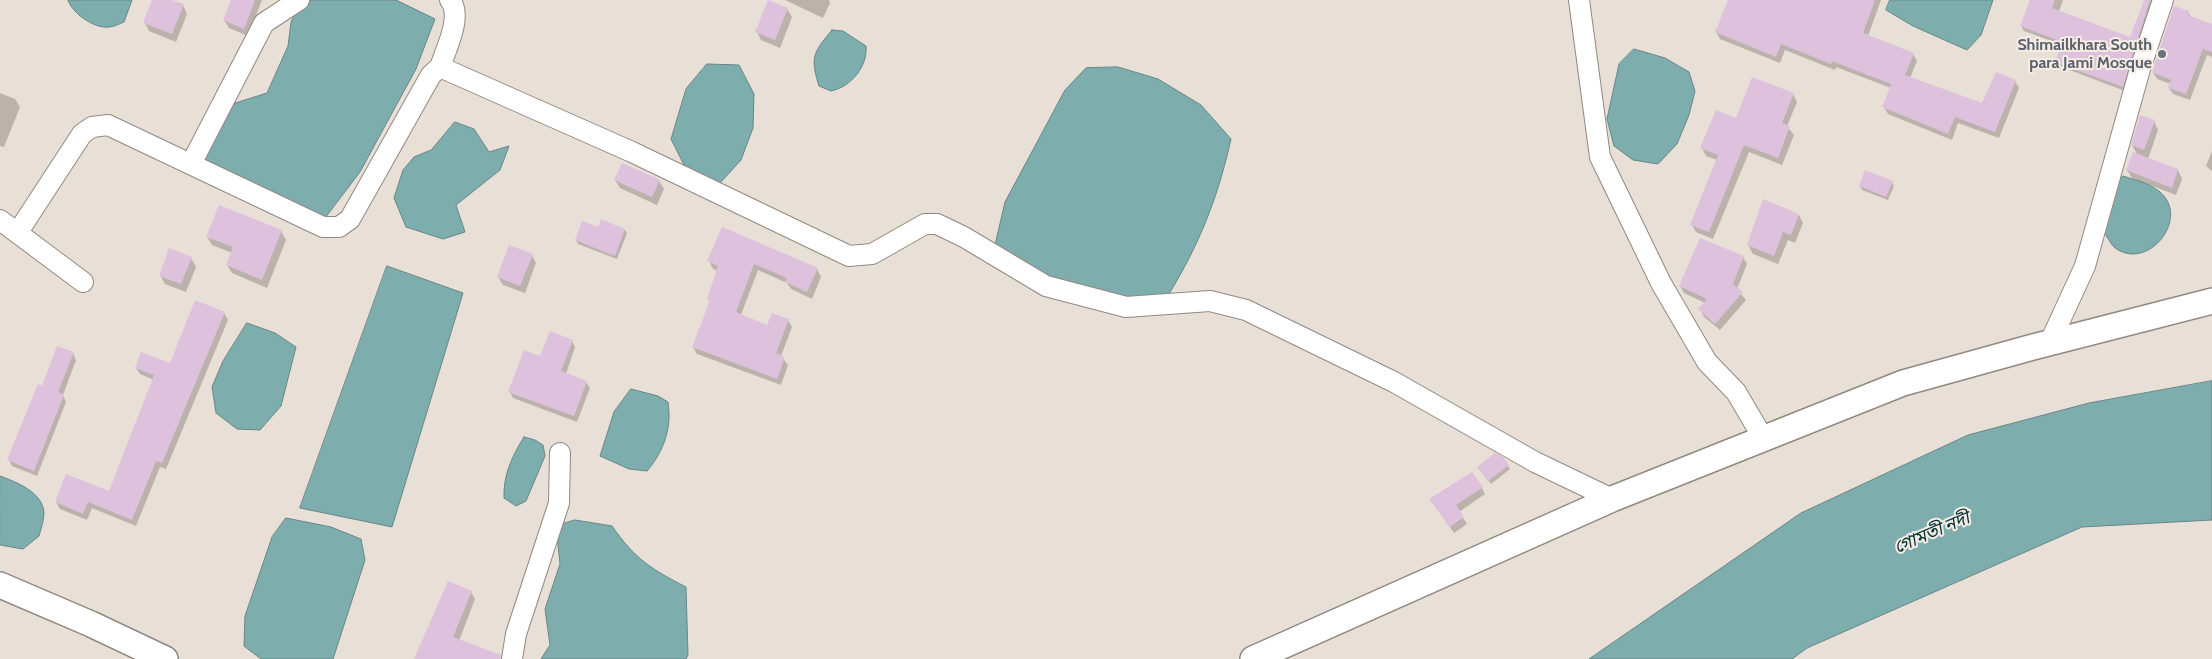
<!DOCTYPE html>
<meta charset="utf-8">
<style>
body{margin:0}
canvas{display:block;background:#e8dfd6}
</style>
<canvas width="2212" height="659"></canvas>
<script>
const ctx = document.querySelector('canvas').getContext('2d');
ctx.lineJoin = 'round';
function fillPath(path, color) {
  ctx.fillStyle = color;
  ctx.fill(path, 'evenodd');
}
function strokePath(path, color, width, dash) {
  ctx.strokeStyle = color;
  ctx.lineWidth = width;
  ctx.lineCap = dash ? 'butt' : 'round';
  ctx.setLineDash(dash || []);
  ctx.stroke(path);
}
function label(font, color, halo, rows, align = 'center') {
  ctx.font = font + ' Cabin,"Noto Sans Bengali",sans-serif';
  ctx.lineWidth = 4;
  ctx.setLineDash([]);
  ctx.textBaseline = 'middle';
  ctx.strokeStyle = halo;
  ctx.fillStyle = color;
  for (const [text, x, y, turn = 0] of rows) {
    ctx.save();
    ctx.translate(x, y);
    ctx.rotate((+turn || 0) * Math.PI / 180);
    ctx.textAlign = isNaN(turn) ? turn : align;
    if (halo) ctx.strokeText(text, 0, 0);
    ctx.fillText(text, 0, 0);
    ctx.restore();
  }
}
const water = new Path2D(`
 M68 0H132L124 22C119 24 114 27 109 27 94 29 72 13 68 0Z
 M303 0H396L435 19 416 69 360 172 325 218 201 164 229 105 267 93 288 46 291 22Z
 M1890 0H1993L1981 35 1967 50 1913 26 1886 10Z
 M832 30 843 31 866 46C868 66 851 87 831 91L819 86C810 57 813 53 832 30Z
 M1634 49 1665 58 1689 72 1695 91 1689 115 1677 144 1658 164 1633 160 1614 146 1607 119 1619 64Z
 M707 64 739 65 754 94 753 128 741 160 720 183 686 169 671 139 686 89Z
 M1118 67 1158 79 1201 105 1231 139C1218 197 1200 243 1169 294L1105 300 1042 276 995 245 1005 202 1065 90 1086 68Z
 M455 122 474 129 489 152 509 146 500 170 456 205 465 232 443 239 406 227 394 198 403 170 414 157 431 150Z
 M2123 176C2138 181 2154 184 2164 196 2187 224 2145 272 2114 247 2110 243 2107 236 2103 231L2110 191Z
 M387 266 463 293 392 527 300 508Z
 M247 323 275 333 296 347 281 406 260 430 237 429 216 413 212 387 223 361Z
 M2212 381V520L2082 527 1807 648 1792 659H1589L1801 513 1968 435 2089 403Z
 M631 389 658 396 668 402C672 428 664 451 647 471L629 469 600 456 614 412Z
 M524 437 535 440 543 445 545 456 526 501 516 506 504 498C503 476 512 456 524 437Z
 M0 476C16 482 43 492 44 513 44 520 41 529 39 536L23 549 0 545Z
 M286 518 331 527 361 539 365 560 333 659H261L244 646 245 616 272 537Z
 M575 520 612 526C635 559 651 569 686 587L688 655 686 659H541L550 645 545 609 560 564 556 526Z`);
const shadow = new Path2D(`
 M154 0H169L183 5 187 14 176 42 149 31 145 23Z
 M232 0H262L248 36 229 28 224 20Z
 M785 0H829L830 3 823 18Z
 M1750 0H1881L1868 36 1913 54 1917 61 1910 78 1983 105 2015 81 2019 88 1999 138 1958 123 1952 140 1888 114 1884 107 1891 88 1836 67 1835 70 1785 50 1780 63 1720 39 1716 32Z
 M2035 0H2063L2059 11 2130 39 2145 0H2151L2153 3 2125 91 2059 66 2057 61 2063 45 2024 31 2021 26Z
 M787 9 792 17 780 48 761 40 757 32Z
 M2188 12 2191 17 2212 25V57L2207 55 2190 100 2173 94 2169 88 2171 84 2157 79 2153 72Z
 M0 93 15 99 20 107 4 147 0 146Z
 M1793 94 1797 102 1787 126 1794 135 1782 165 1749 152 1713 239 1696 232 1692 225 1717 160 1706 156 1702 148Z
 M2154 121 2158 130 2148 159 2178 170 2182 179 2176 195 2132 178 2127 170 2138 156 2132 145Z
 M2212 151V171L2206 166Z
 M615 180 659 181 664 189 657 205 620 188Z
 M1892 182 1894 186 1888 200 1862 190 1860 186Z
 M1799 215 1803 223 1795 243 1788 240 1778 264 1753 254 1748 245Z
 M599 229 625 230 627 233 617 259 578 244 576 240Z
 M722 229 817 269 821 277 812 299 791 289 787 283 758 270 741 315 768 326 788 320 792 327 781 356 788 365 781 385 697 354 693 347 711 303 708 299 718 271 713 269 709 261Z
 M281 231 286 240 267 288 232 273 227 265 232 253 212 245 207 237Z
 M532 255 536 263 525 293 503 285 498 277Z
 M1743 257 1747 264 1737 289 1746 300 1720 330 1704 317 1700 309 1705 303 1684 293 1680 286Z
 M191 258 196 267 186 292 165 284 160 275Z
 M224 313 228 320 166 469 160 467 136 526 92 508 87 520 60 509 56 502 110 492 154 380 140 374 136 368 171 365Z
 M572 341 575 347 566 374 586 382 590 388 577 422 513 398 510 392 541 358Z
 M73 353 76 360 63 395 66 402 37 476 12 466 9 460Z
 M1508 466 1510 469 1491 484 1481 471Z
 M1482 488 1485 494 1459 512 1467 524 1454 533 1435 506Z
 M471 592 475 599 459 641 487 659H415Z`);
const building = new Path2D(`
 M152 0H172L184 4 172 34 143 23Z
 M231 0H255L244 29 223 20Z
 M768 0 788 8 775 40 755 32Z
 M1728 0H1875L1863 33 1914 53 1905 75 1982 103 1996 72 2016 80 1995 132 1955 117 1948 134 1882 107 1891 84 1832 61 1831 64 1781 44 1776 57 1715 32Z
 M2030 0H2055L2052 8 2130 37 2144 0H2150L2123 87 2055 62 2062 42 2020 26Z
 M2174 6 2189 11 2188 15 2212 24V52L2203 49 2186 94 2168 88 2171 80 2152 72Z
 M1752 77 1794 93 1782 123 1790 126 1778 158 1744 145 1709 232 1690 225 1718 155 1700 148 1716 110 1736 118Z
 M2140 115 2155 120 2144 150 2131 145Z
 M2133 152 2178 169 2172 188 2126 170Z
 M622 163 660 180 652 197 614 180Z
 M1865 170 1893 181 1886 197 1859 186Z
 M1763 199 1799 214 1791 235 1783 232 1774 256 1747 245Z
 M219 205 282 230 262 280 226 265 233 247 206 237Z
 M601 219 625 229 615 256 575 240 582 221 598 227Z
 M722 227 818 268 807 292 785 282 787 278 754 264 736 312 767 325 772 313 789 319 776 353 785 357 777 379 692 347 710 300 707 299 718 266 707 261Z
 M1700 238 1744 256 1733 284 1743 292 1715 324 1698 309 1707 299 1679 286Z
 M509 245 533 254 520 286 497 277Z
 M169 248 192 257 181 284 159 276Z
 M195 300 225 312 162 463 156 461 132 520 88 502 83 514 55 502 66 474 109 491 154 375 135 368 141 352 170 363Z
 M550 331 573 340 561 371 587 381 574 416 508 392 524 350 540 356Z
 M57 346 74 352 58 392 64 395 34 471 7 460 38 384 42 386Z
 M1495 453 1503 457 1509 465 1488 481 1477 467Z
 M1472 472 1483 487 1456 505 1464 517 1450 527 1429 499Z
 M448 581 472 591 453 637 501 655 500 659H414Z`);
const minor = new Path2D(`
 M1579 0 1600 157 1661 283 1707 362 1736 392 1763 438
 M440 67C446 49 463 16 450 0
 M191 164 264 23 299 0
 M0 220 83 282
 M18 232 82 134 92 127 108 125 323 227H339L350 219 431 75 440 67 632 152 849 256 872 254 925 224H937L964 237 1046 286 1126 307 1210 301 1246 310 1394 382 1535 462 1612 499
 M2050 342 2085 266 2140 69 2163 0
 M512 659 516 634 559 503 560 453`);
const tertiary = new Path2D(`
 M0 585 91 624 165 659
 M1253 659 1612 499 1903 383 2033 347 2212 301`);
const markers = [
 [2162,54,5,"#6b7280"]
];
const worshipNames = [
 ["Shimailkhara South",2152,45],
 ["para Jami Mosque",2152,63]
];
const waterNames = [
 ["গোমতী নদী",1932,533,-23]
];
fillPath(water, '#7eadae');
strokePath(water, '#678786', 1);
fillPath(shadow, '#0003');
fillPath(building, '#dec1dd');
strokePath(minor, '#918981', 22);
strokePath(tertiary, '#918981', 28);
strokePath(minor, '#fff', 20);
strokePath(tertiary, '#fff', 25);
for (const [x, y, r, color] of markers) {
  const dot = new Path2D();
  dot.arc(x, y, r, 0, 2 * Math.PI);
  ctx.fillStyle = color;
  ctx.fill(dot);
  strokePath(dot, '#f5ede4', 2);
}
label('bold 16px', '#5b616d', '#f5ede4', worshipNames, 'right');
label('italic 18px', '#053537', '#f5ede4', waterNames);
</script>
